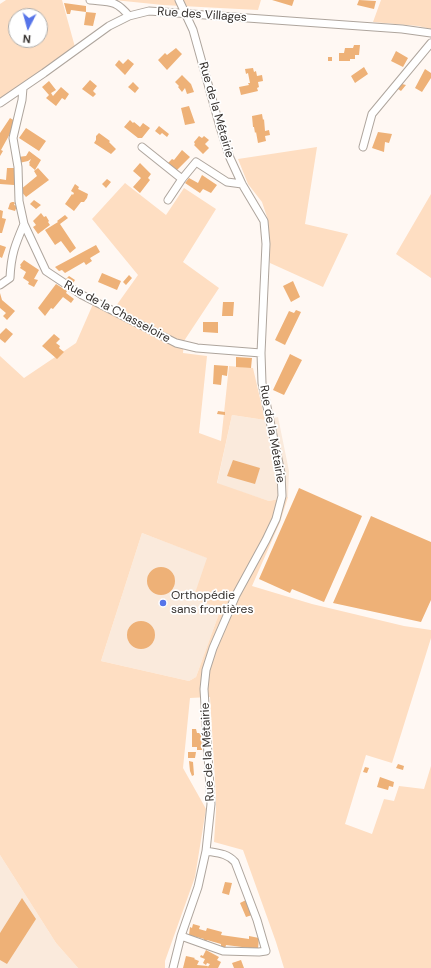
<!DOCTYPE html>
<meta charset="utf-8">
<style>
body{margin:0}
#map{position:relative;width:431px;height:968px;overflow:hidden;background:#fff8f3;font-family:"DM Sans",sans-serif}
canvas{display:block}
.north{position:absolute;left:8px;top:8px;width:40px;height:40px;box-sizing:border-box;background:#fff;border:1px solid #aeadab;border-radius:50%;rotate:186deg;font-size:11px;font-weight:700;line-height:16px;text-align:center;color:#35312e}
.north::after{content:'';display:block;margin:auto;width:14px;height:18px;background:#5674e9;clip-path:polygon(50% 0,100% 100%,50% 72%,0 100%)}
</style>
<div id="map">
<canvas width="431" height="968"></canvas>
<div class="north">N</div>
</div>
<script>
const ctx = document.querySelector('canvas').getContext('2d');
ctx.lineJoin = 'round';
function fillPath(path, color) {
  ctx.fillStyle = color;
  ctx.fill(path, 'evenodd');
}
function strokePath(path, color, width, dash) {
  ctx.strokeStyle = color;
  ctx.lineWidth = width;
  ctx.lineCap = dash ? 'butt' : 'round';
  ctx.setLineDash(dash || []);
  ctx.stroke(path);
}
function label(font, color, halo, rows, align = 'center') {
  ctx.font = font + ' "DM Sans",sans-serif';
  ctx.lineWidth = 3.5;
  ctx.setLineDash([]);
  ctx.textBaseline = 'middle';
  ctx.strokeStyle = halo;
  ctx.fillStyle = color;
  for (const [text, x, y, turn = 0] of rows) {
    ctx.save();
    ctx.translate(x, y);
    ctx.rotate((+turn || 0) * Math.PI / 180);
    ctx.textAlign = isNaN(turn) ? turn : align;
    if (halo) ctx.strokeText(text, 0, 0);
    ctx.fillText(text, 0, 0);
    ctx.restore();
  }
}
const built = new Path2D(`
 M232 415 265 420 278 417 289 471 288 497 269 501 217 484Z
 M142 533 208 558 221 608 196 677 189 681 101 661Z
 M0 855 56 943 78 968H0Z`);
const green = new Path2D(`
 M6 0H62L75 47 0 99V4ZM16 16H40V40H16Z
 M114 0H261L258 10 163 5Z
 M381 0H431V29L418 26 373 22Z
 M317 147 305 224 348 234 323 287 270 263 268 220 262 202 248 184 238 159Z
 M125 183 166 215 184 188 216 209 183 262 219 288 184 341 183 353 207 356 199 433 221 441 229 366 253 368 265 420 232 415 217 483 269 501 288 497 280 522 252 586 312 604 404 626 431 630V638L392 763 366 755 345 824 372 834 384 799 394 801 399 786 424 789 431 766V968H284L276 942 243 850 214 842 216 811V796L210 697 190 698 183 768 206 809 195 877 165 961V968H78L56 943 0 855V356L24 378 76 343 93 304 111 313 138 275 92 219ZM142 533 207 558 193 599 221 608 196 677 189 681 101 661Z
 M431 194V278L396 254Z`);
const building = new Path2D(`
 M272 0H294L292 6Z
 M359 0 376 1 374 9 357 5Z
 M64 3 86 6V12L71 10 70 14H67Z
 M86 12 96 13 93 26 84 25Z
 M354 45H360L359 55H355V59H350V61H339V53H344L345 48H353Z
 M176 48 182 54 167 70 158 60 165 53 167 55Z
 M396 51 408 58 403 67 391 61Z
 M328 57H332V61H328Z
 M128 59 134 64 125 75 115 65 119 60 123 64Z
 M364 67 368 74 355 83 351 76Z
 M253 68 254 72 256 71 257 76 262 75 263 81 258 82 259 87 257 88 258 91 241 95 239 87 249 85 248 83H250L248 73 246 74 245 69Z
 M425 69 431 73V78L422 92 415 88Z
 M182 75 191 84 194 92 187 94 185 88 182 92 178 87 179 86 175 82Z
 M90 80 97 86 93 91 96 94 93 97 82 89Z
 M49 81 56 90 51 93 53 96 61 87 69 94 65 100 62 98 56 106 46 98 49 95 42 87Z
 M133 82 139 88 135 93 128 87Z
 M402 84 406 85 401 91 398 89Z
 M189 106 195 123 185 125 181 108Z
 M262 114 263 120 264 119 265 131 269 130 270 135 265 136 266 141 258 143 256 132 255 133 254 127H253L252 116Z
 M10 118 15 121 12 130 1 150 3 151 0 156V133Z
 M130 120 133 123 134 122 140 127 143 123 150 128 142 138H138L124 127Z
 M159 126 169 134 167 137 162 133 160 135 155 131Z
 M26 128 46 141 39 151 19 138Z
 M378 132 392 134 389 143 385 142 384 152 372 148Z
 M99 133 110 141 109 142 116 149 111 154 94 143 96 140V136Z
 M199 136 202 138 204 136 209 140 205 144 209 148 203 154 194 145 195 144 194 142Z
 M182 150 190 157 176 171 167 164 172 159 174 160Z
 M29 151 41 160 35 170 29 165 30 164 29 163 31 159 28 161 19 163 18 157 26 156Z
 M140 163 151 174 148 178 150 180 140 193 133 187 141 178 133 171Z
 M7 168H15L14 185 0 184V179L6 180Z
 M38 168 49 180 26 197 20 190 37 176 34 171Z
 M202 175 217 185 211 193 203 189 200 193 185 183 189 178 198 183Z
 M107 179 111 182 106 188 102 184Z
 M75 184 79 187 78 189 88 194 87 198 84 202H81L74 211 65 204 72 194 73 195 74 193 71 191Z
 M34 200 41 205 36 209 30 204Z
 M12 202H14L15 203 14 205 17 206 15 211 8 209 10 203Z
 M0 210 3 211 2 218 6 219 2 233H0Z
 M41 213 44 217 46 216 49 221 48 222 50 225 38 234 33 227 36 225 33 221Z
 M65 215 68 218 60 224 76 248 70 253 61 241 55 245 45 230 58 222 57 221Z
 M0 245 6 247 2 258 0 257Z
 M96 245 100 252 90 258 92 261 86 265 84 262 65 273 62 270 59 271 55 267Z
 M24 260 39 270 34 279 38 280 34 287 28 284 29 282 23 278 26 272 20 268 21 266 20 265Z
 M102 273 121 281 117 290 98 282Z
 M129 275 132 278 126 285 123 282Z
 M69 276 75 280 72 285 65 280Z
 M293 281 300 297 291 302 283 286Z
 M56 284 67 291 66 293 74 299 71 303 63 297 53 309 51 308 45 316 38 308Z
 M0 293 2 300 15 311 7 320 3 316 6 313 0 308Z
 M223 302H234L233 316H222Z
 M296 310 301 312 285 345 275 340 289 311 294 313Z
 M203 322H218V333L203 332Z
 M6 328 13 334 5 343 0 339V334Z
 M54 334 60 339 56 343 60 346 59 348 64 352 57 359 42 346Z
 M290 354 302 360 284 395 273 390Z
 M236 357 252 358 251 368 236 367Z
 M214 365 228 366 227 376 222 375 221 385 213 384Z
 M218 411 225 412V415L217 414Z
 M233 460 260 468 255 484 227 476Z
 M299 488 362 516 324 602 292 589 290 593 259 579Z
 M371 516 431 542V600L421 622 333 603Z
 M147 581a14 14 0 1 1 28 0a14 14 0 1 1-28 0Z
 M127 635a14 14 0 1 1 28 0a14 14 0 1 1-28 0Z
 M192 729H196L197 733H201L202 750H197V747H192Z
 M188 752H196L195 758H188Z
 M189 761 193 762 194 775 192 776 190 771Z
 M398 764 404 766 403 770 396 768Z
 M365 767 369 768 367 773 363 772Z
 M380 777 394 782 393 787 389 786 388 790 377 787Z
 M225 882 232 883 229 895 222 893Z
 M22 898 36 919 7 964 0 960V933Z
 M246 900 252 915 246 917 240 903Z
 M193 924 200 926 199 929 206 931 207 928 222 932 221 935 249 939V936L259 938 258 949 226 945 225 949 221 947V944L207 940 206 942 204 941V939L189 935 190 927 192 928Z
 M206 950 219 957 217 960 221 962 218 968H207L210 964 207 963 206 965 203 963 205 959 200 957 201 955 203 956Z
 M186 956 195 958 194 959 199 961 197 965 208 966 207 968H183Z
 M241 960 244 968H234L232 963Z`);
const minor = new Path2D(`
 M90 0C110 2 116 0 129 16
 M23 88 22 100 13 138 18 167 19 201 24 224 46 271 82 295 176 343 197 348 261 353
 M0 103 44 73 109 26 129 16 149 11 402 29 431 33
 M142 147 182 179 196 162 227 182 242 184
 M363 147 372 114 431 43
 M168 200 182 179
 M0 285 10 278C11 255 15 245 24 224
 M181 936 223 951 259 952 266 951 257 920 235 862C227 853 217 853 206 851
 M173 968 181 936 198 887 206 851 211 804 204 689 206 670 213 648 236 595 266 540 276 519 282 496 281 473 262 383 261 353 266 244 264 221 242 184 230 158 220 127 193 30 179 0`);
const markers = [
 [163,603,4,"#5674e9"]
];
const streetNames = [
 ["Rue des Villages",202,15,4],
 ["Rue de la Métairie",216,110,74],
 ["Rue de la Chasseloire",117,312,28],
 ["Rue de la Métairie",272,434,80],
 ["Rue de la Métairie",208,752,-93]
];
const poiNames = [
 ["Orthopédie",171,596],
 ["sans frontières",171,610]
];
fillPath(built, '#faeadc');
fillPath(green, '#fedec2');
fillPath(building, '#eeb177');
strokePath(minor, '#aea59d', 9);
strokePath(minor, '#fff', 7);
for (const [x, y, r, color] of markers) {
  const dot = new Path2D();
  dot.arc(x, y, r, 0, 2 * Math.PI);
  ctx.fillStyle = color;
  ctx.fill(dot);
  strokePath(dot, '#fff', 1.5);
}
label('12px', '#35312e', '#fff', streetNames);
label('12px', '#35312e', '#fff', poiNames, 'left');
</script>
